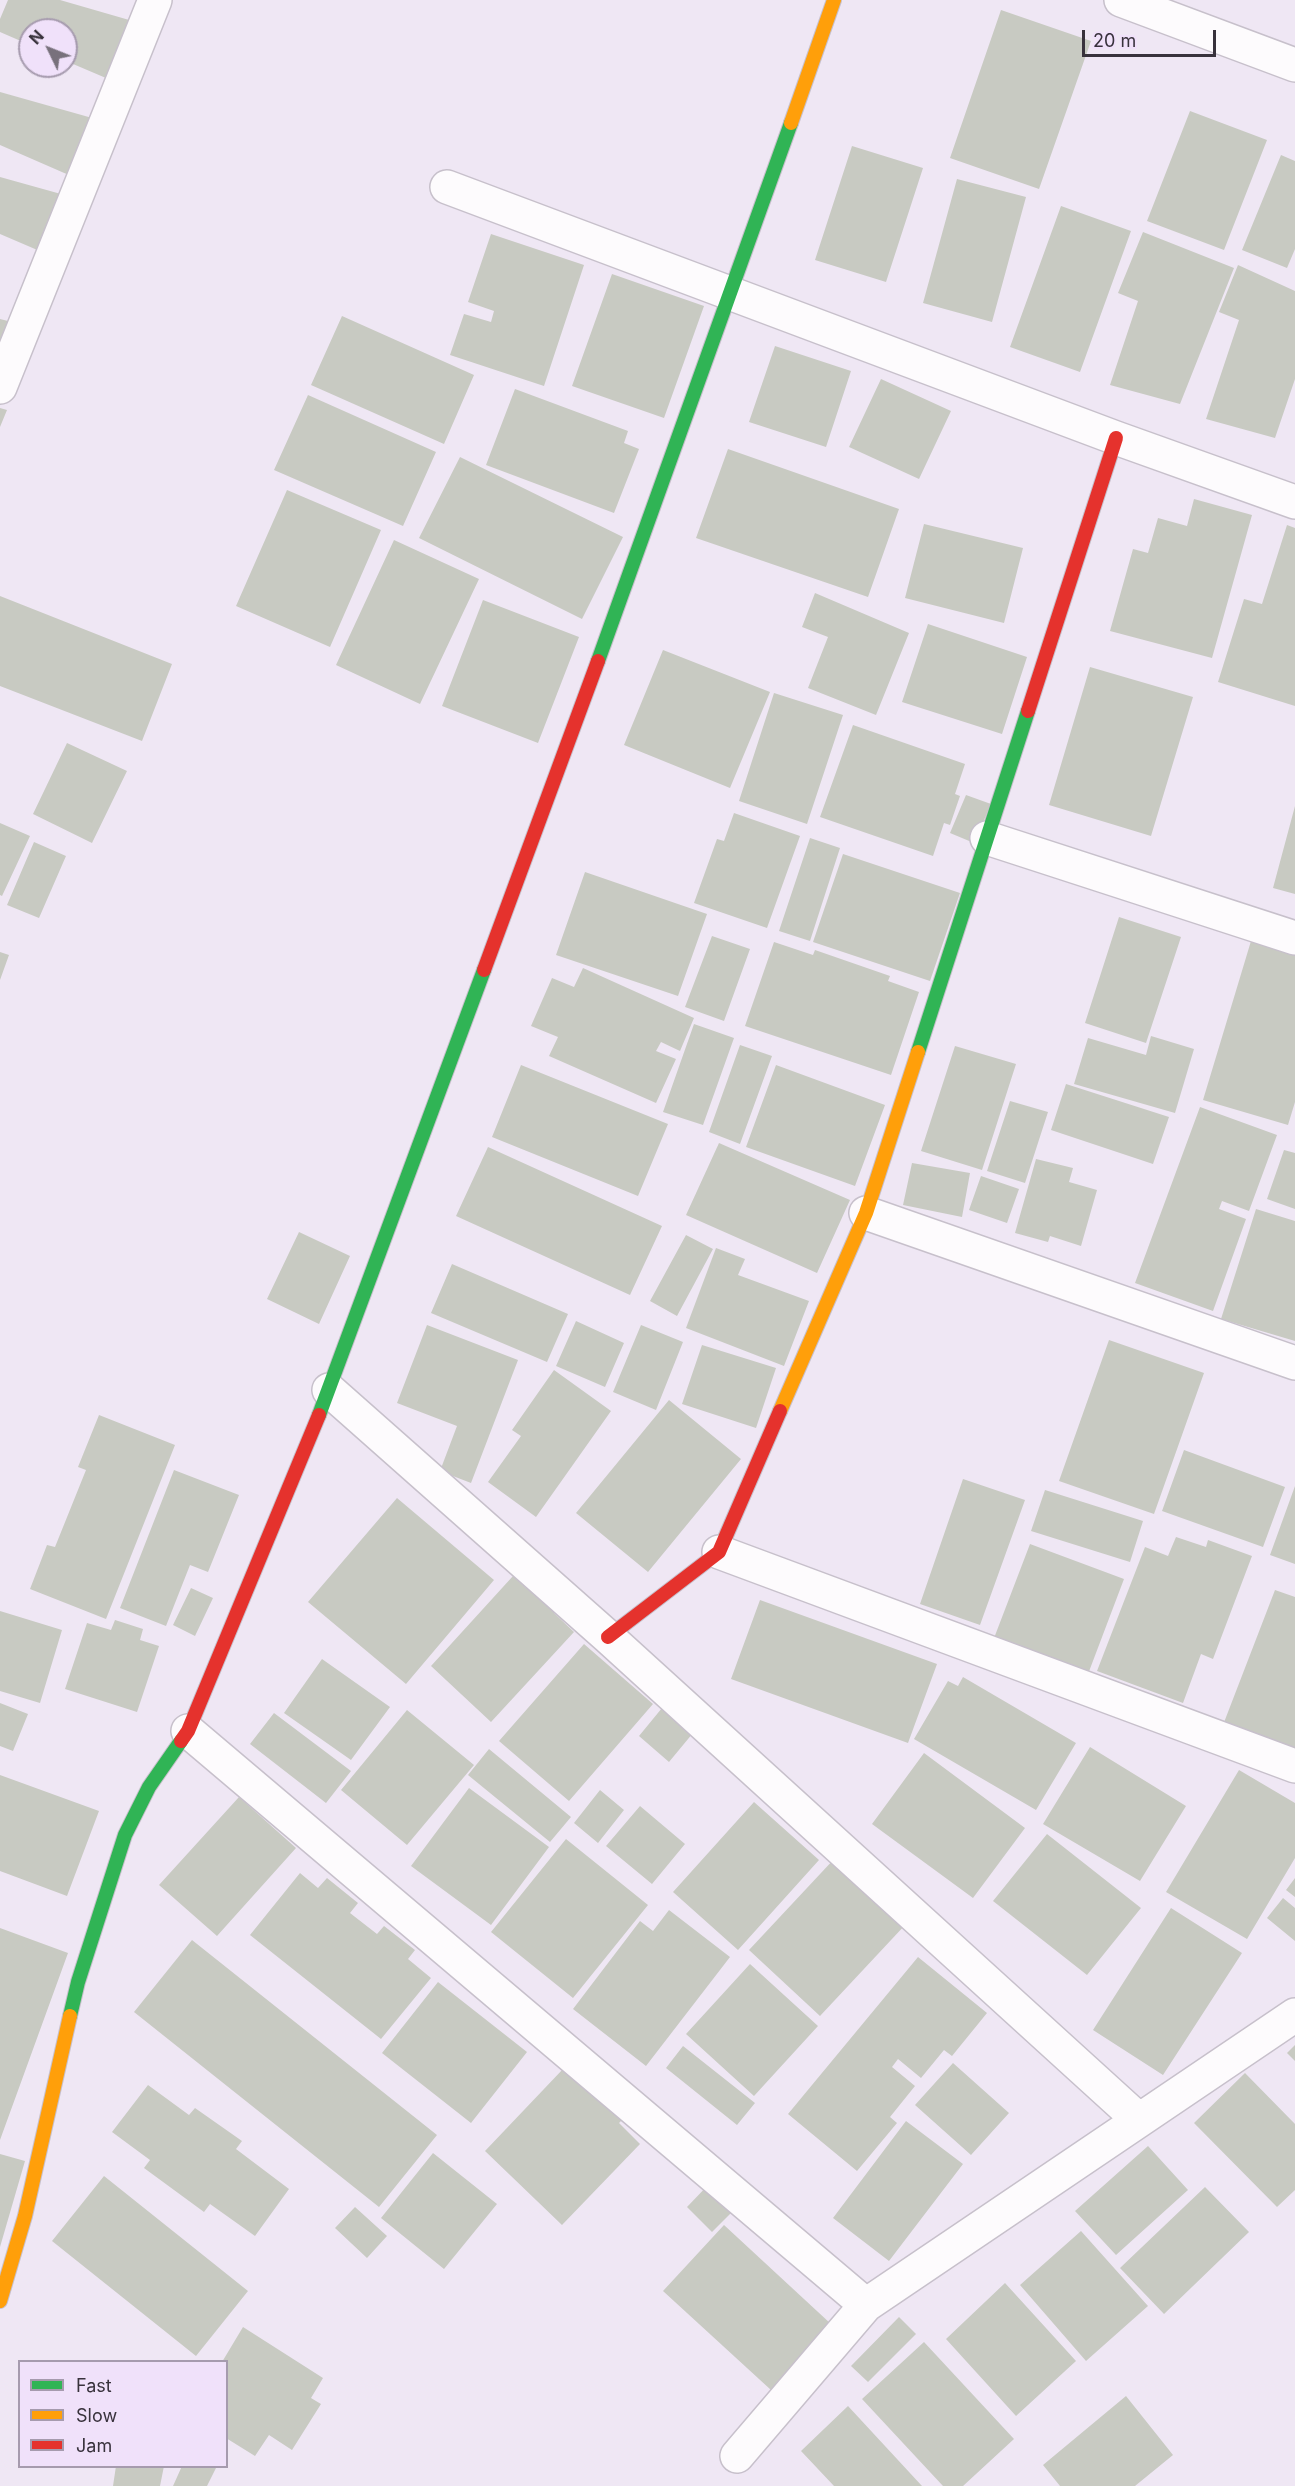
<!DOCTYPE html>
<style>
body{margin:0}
#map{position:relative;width:1295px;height:2486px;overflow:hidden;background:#efe7f4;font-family:Inter,sans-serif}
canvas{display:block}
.legend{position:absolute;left:18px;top:2360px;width:210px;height:108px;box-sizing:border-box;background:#f0e1fa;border:2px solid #a69bae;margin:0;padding:8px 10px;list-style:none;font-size:18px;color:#38323c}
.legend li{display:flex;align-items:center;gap:12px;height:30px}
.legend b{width:30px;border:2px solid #a69bae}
.north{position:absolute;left:18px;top:18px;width:60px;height:60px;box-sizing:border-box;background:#f0e1fa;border:2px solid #a69bae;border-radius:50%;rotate:313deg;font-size:16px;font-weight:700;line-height:24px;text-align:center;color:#38323c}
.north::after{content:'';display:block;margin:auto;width:21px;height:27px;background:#78717c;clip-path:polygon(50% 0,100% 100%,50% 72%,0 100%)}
.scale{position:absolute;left:1082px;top:30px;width:134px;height:27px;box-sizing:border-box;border:3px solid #38323c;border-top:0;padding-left:8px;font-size:18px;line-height:21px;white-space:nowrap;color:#38323c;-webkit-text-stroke:4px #f0e1fa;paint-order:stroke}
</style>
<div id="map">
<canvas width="1295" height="2486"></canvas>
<ul class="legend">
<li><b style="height:8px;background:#30b455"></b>Fast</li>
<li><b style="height:8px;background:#ff9f0a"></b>Slow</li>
<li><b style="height:8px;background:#e5322d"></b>Jam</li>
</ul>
<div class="north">N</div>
<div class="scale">20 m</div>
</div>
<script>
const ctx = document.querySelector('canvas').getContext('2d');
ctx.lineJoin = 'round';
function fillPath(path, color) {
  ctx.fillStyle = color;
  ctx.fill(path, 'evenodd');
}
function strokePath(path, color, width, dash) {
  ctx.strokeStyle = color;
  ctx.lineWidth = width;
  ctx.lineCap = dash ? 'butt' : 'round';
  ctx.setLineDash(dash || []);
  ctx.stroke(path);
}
const building = new Path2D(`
 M8 0H60L143 24 120 84 66 61V30H30V45L0 32V19Z
 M1001 10 1091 41 1039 189 950 158Z
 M0 92 117 125 94 186 0 145Z
 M1190 111 1267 140 1224 250 1147 221Z
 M852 146 923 168 886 282 815 260Z
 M1281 155 1295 161V249L1287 268 1242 250Z
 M0 177 86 201 63 261 0 234Z
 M957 179 1026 197 992 322 923 303Z
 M1061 206 1131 231 1080 372 1010 347Z
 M1143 232 1234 268 1180 404 1110 385 1138 301 1118 293Z
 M491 234 584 265 544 386 450 355 464 314 491 322 494 311 468 302Z
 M1238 265 1295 291V379L1275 438 1206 419 1239 320 1219 312Z
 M612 274 704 306 664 418 572 386Z
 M342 316 474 375 444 444 311 385Z
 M0 319 20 324 0 376Z
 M775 346 851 371 826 447 749 422Z
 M881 379 951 411 919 479 849 447Z
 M515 389 628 431 624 443 639 449 614 513 486 465Z
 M308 395 436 452 403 526 274 470Z
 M0 408 7 410 0 427Z
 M728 449 899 509 868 597 696 538Z
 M460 457 623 537 582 619 419 538Z
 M287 490 381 530 330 647 236 606Z
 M1194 499 1252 515 1212 658 1110 631 1133 549 1148 553 1158 518 1187 526Z
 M924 524 1023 548 1004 623 905 598Z
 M1287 525 1295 528V706L1218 682 1244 599 1262 604Z
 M394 540 479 579 420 704 336 665Z
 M815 593 909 633 876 715 808 688 828 637 802 627Z
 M0 596 172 664 142 741 0 686Z
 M483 600 579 637 538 743 442 706Z
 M928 624 1027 657 1002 734 902 702Z
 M663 650 770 692 730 788 624 745Z
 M1090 667 1193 697 1151 836 1049 805Z
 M774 693 843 715 807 824 739 801Z
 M853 725 965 764 955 794 960 796 950 825 944 823 933 856 820 817Z
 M67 743 127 771 92 843 33 814Z
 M966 795 991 804 974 843 950 833Z
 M1295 806V894L1273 888Z
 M734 813 800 836 767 928 694 903 717 839 724 841Z
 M0 823 30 836 2 896 0 895Z
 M810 838 840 848 810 941 779 931Z
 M34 842 66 856 39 918 7 905Z
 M843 854 960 893 930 981 813 942Z
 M585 872 707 914 678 996 556 955Z
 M1119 917 1181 937 1146 1043 1085 1023Z
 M712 936 750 949 724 1021 685 1007Z
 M1251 941 1295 954V1102L1288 1125 1203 1100Z
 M774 942 813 955 815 950 890 976 888 981 919 992 891 1075 745 1026Z
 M0 952 9 955 0 980Z
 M583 968 694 1018 680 1051 661 1042 656 1051 676 1059 656 1103 549 1056 558 1037 531 1026 552 978 574 987Z
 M694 1024 734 1038 703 1125 663 1112Z
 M1151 1036 1194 1049 1175 1113 1074 1084 1088 1038 1146 1055Z
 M740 1045 772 1056 740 1144 709 1132Z
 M955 1046 1016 1064 982 1170 921 1151Z
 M521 1065 668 1124 638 1196 492 1137Z
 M776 1065 885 1105 855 1186 746 1147Z
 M1066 1084 1169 1117 1153 1164 1051 1130Z
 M1010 1101 1048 1112 1025 1183 987 1171Z
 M1200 1107 1277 1135 1249 1211 1222 1201 1219 1209 1246 1219 1213 1311 1135 1283Z
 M719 1143 850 1200 817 1273 686 1215Z
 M488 1147 662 1226 630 1295 456 1216Z
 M1284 1150 1295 1153V1209L1267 1199Z
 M1036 1159 1073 1168 1069 1182 1097 1190 1081 1246 1050 1236 1048 1242 1015 1233Z
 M912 1163 970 1173 962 1217 903 1205Z
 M981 1176 1019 1189 1007 1223 969 1210Z
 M1256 1209 1295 1221V1341L1221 1319Z
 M299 1232 350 1256 319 1324 267 1299Z
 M686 1235 713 1249 677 1316 650 1301Z
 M716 1248 745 1259 738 1275 809 1301 784 1366 686 1328Z
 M452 1264 568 1314 547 1362 431 1313Z
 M576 1321 624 1343 605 1387 556 1366Z
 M427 1325 518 1360 471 1483 440 1471 457 1426 397 1403Z
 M641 1325 683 1342 656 1410 613 1392Z
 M1109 1340 1204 1373 1154 1514 1059 1481Z
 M702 1345 776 1368 756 1428 682 1404Z
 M554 1370 611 1411 536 1517 488 1482 521 1436 512 1430Z
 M669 1400 741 1459 648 1572 576 1513Z
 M99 1415 175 1445 106 1619 30 1589 47 1545 55 1547 86 1470 78 1467Z
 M1184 1450 1285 1487 1263 1547 1162 1511Z
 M174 1470 239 1495 208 1572 190 1565 166 1626 120 1608Z
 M963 1479 1025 1500 980 1625 920 1604Z
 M1295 1486V1564L1270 1555Z
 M1045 1490 1143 1521 1130 1562 1031 1531Z
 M397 1498 494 1580 406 1684 308 1602Z
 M1176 1537 1206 1547 1208 1540 1252 1556 1213 1659 1201 1654 1183 1703 1097 1671 1145 1547 1168 1556Z
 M1030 1544 1124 1579 1085 1682 991 1646Z
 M513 1576 526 1588 532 1582 559 1607 554 1613 574 1632 491 1722 431 1666Z
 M191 1588 213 1598 195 1636 173 1625Z
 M1275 1590 1295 1597V1752L1223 1725Z
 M760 1600 937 1664 908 1743 731 1679Z
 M0 1611 62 1630 40 1703 0 1691Z
 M115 1620 143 1629 140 1640 159 1646 137 1712 65 1689 87 1623 111 1630Z
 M584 1644 653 1704 569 1801 499 1741Z
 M322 1659 390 1707 351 1760 284 1713Z
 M963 1677 1076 1743 1036 1810 914 1739 948 1681 958 1686Z
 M0 1703 28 1714 13 1751 0 1746Z
 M662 1708 693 1733 669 1762 639 1736Z
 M407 1710 474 1765 407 1845 341 1790Z
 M274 1713 351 1771 326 1803 250 1744Z
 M1090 1747 1186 1806 1140 1881 1043 1824Z
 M489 1749 571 1817 550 1842 468 1775Z
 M924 1753 1025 1828 973 1898 872 1824Z
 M1239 1770 1295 1803V1858L1247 1939 1166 1892Z
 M0 1775 99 1811 67 1896 0 1871Z
 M469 1788 549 1847 491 1925 411 1866Z
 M600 1790 624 1810 598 1843 574 1823Z
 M239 1797 296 1848 217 1936 159 1885Z
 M754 1802 819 1860 738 1950 673 1892Z
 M640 1806 685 1844 652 1884 606 1846Z
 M1047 1834 1141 1908 1087 1975 993 1901Z
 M566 1839 648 1905 573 1998 491 1932Z
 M835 1858 906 1924 820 2016 749 1950Z
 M300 1873 318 1888 327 1878 358 1903 350 1913 377 1934 384 1926 415 1950 408 1959 431 1978 381 2039 250 1935Z
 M1295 1878V1897L1286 1890Z
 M1283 1898 1295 1908V1941L1267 1918Z
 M1171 1908 1242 1953 1163 2075 1093 2030Z
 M669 1910 730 1957 646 2066 573 2009 640 1921 653 1931Z
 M0 1928 68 1953 0 2140Z
 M192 1940 437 2135 379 2207 134 2012Z
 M918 1957 987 2013 952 2056 944 2050 921 2078 898 2059 892 2067 915 2086 890 2117 897 2123 857 2171 788 2114Z
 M750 1964 818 2026 754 2096 686 2034Z
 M438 1982 527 2052 471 2123 382 2053Z
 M1295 2045V2061L1287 2053Z
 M683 2046 755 2103 737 2125 666 2068Z
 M953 2063 1009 2113 971 2155 915 2105Z
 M563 2069 577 2082 584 2074 627 2115 619 2123 640 2144 562 2225 485 2151Z
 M1245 2073 1295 2124V2190L1277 2207 1194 2123Z
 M148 2085 189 2115 195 2108 242 2141 236 2149 289 2189 255 2236 210 2204 204 2212 144 2168 150 2160 112 2132Z
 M906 2121 963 2164 889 2261 833 2218Z
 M1148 2146 1188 2190 1116 2255 1075 2211Z
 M433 2153 497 2204 444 2269 381 2218Z
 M0 2154 25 2161 0 2247Z
 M104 2176 248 2291 196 2356 52 2241Z
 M710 2183 735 2209 712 2232 687 2207Z
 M1205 2187 1249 2232 1164 2314 1120 2268Z
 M355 2207 387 2236 367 2258 335 2228Z
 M724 2225 831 2324 771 2390 663 2291Z
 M1081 2231 1148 2306 1086 2361 1020 2285Z
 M1005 2283 1076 2361 1016 2416 946 2339Z
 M899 2317 916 2334 868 2382 851 2366Z
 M243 2327 323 2378 311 2398 321 2404 292 2450 269 2435 255 2456 226 2438V2362H222Z
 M924 2342 1014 2439 963 2486H943L862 2399Z
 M1126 2396 1173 2455 1135 2486H1060L1043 2465Z
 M848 2406 922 2486H834L801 2451Z
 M116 2466H164L160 2486H113Z
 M182 2466H217L207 2486H173Z`);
const street = new Path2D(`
 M1121 0 1295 65
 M447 187 1116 438 1295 502
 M0 387 155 0
 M987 838 1295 938
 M866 1213 1295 1363
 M329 1390 608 1637 1139 2120
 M719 1552 1295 1766
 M188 1731 866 2305
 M737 2456 866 2305 1295 2015`);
const fast = new Path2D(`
 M598 661 791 123
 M918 1052 1028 711
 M319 1415 484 970
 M70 2016 78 1982 125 1835 149 1787 181 1741`);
const slow = new Path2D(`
 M791 123 834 0
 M780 1411 866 1213 918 1052
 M0 2301 25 2216 70 2016`);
const jam = new Path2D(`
 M1028 711 1116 438
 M484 970 598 661
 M608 1637 719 1552 780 1411
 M181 1741 188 1731 319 1415`);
fillPath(building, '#c8cac2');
strokePath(street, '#c7c0cb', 36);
strokePath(fast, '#c7c0cb', 16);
strokePath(slow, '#c7c0cb', 16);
strokePath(jam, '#c7c0cb', 16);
strokePath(street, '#fdfbfd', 33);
strokePath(fast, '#30b455', 14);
strokePath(slow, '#ff9f0a', 14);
strokePath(jam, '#e5322d', 14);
</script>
